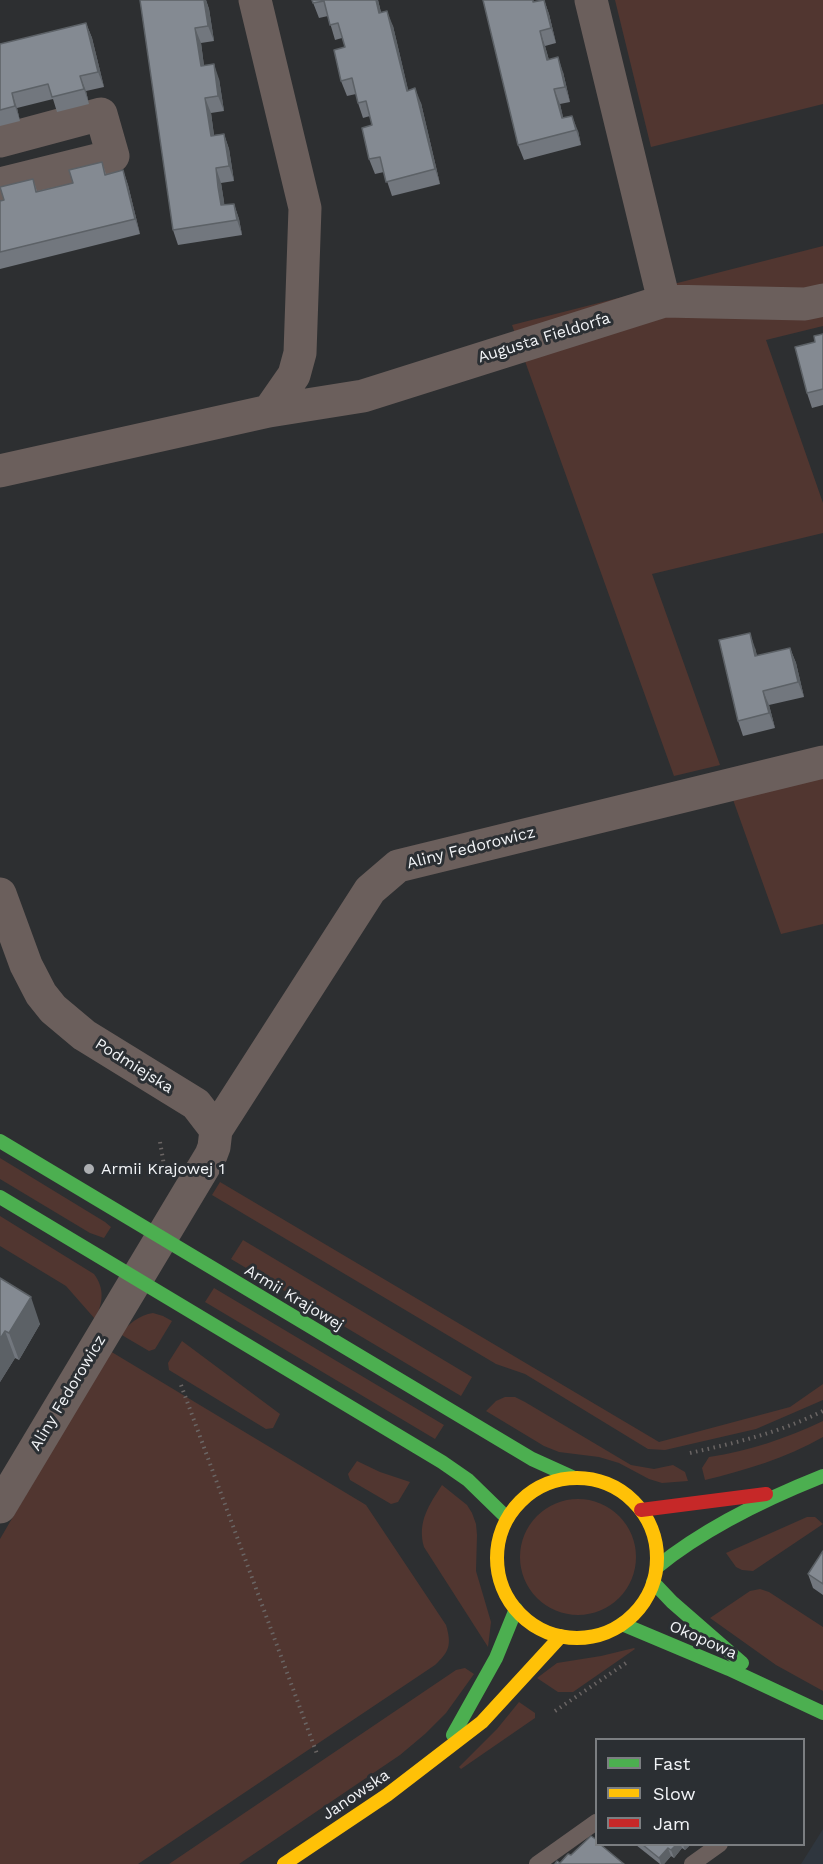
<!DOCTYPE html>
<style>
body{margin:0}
#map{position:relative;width:823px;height:1864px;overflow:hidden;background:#2d2f31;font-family:"Work Sans",sans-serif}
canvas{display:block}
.legend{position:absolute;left:595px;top:1738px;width:210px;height:108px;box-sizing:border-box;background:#2b2f33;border:2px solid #7b7e81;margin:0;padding:8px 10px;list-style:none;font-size:18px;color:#f2f4f7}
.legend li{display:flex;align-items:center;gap:12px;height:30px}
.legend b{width:30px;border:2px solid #7b7e81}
</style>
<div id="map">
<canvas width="823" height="1864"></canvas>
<ul class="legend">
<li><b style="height:8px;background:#4caf50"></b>Fast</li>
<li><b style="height:8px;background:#ffc107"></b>Slow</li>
<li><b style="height:8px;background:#c62828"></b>Jam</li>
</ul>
</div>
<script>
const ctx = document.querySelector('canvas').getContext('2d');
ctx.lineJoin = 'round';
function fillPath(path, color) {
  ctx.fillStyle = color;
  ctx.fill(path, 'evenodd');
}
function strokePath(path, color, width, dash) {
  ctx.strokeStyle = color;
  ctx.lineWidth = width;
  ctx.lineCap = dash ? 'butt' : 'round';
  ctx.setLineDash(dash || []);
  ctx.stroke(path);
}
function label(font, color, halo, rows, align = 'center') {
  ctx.font = font + ' "Work Sans",sans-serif';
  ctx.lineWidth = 6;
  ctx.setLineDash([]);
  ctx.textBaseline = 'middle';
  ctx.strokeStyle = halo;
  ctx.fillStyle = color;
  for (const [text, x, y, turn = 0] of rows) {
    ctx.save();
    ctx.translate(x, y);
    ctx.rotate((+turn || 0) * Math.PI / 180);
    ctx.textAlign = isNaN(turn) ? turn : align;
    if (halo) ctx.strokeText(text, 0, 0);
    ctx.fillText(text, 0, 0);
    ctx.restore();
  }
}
const built = new Path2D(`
 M823 1829V1864H801Z`);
const green = new Path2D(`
 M615 0H823V104L651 147Z
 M823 246V326L766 340 823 503V533L652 574 720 765 674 776 512 325Z
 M823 773V924L781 934 731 794Z
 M0 1158 105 1222 111 1227 104 1238 90 1233 0 1179Z
 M220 1182 659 1442 790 1407 823 1384V1400L756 1429 665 1450 648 1449 525 1374 496 1364 212 1195Z
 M0 1216 94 1274C105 1289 103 1303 95 1319L66 1286 0 1246Z
 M243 1240 472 1377 461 1396 231 1259Z
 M214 1288 444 1425 435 1439 205 1302Z
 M153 1313 163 1316 172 1321 155 1349 149 1351 120 1334C129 1324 139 1315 153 1313Z
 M182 1341 280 1414 273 1428 266 1429 169 1370 168 1363Z
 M110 1351 366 1505 446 1625C452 1645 449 1652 435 1665L138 1864H0V1539Z
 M505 1397H515L525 1402 631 1465 654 1469 673 1465 685 1472 688 1481 662 1483 649 1479 619 1463 599 1457 559 1452 544 1446 486 1411 496 1401Z
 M823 1421V1437C786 1458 746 1470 705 1480L702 1468 709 1457C749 1451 787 1438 823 1421Z
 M357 1461 380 1472 410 1482 398 1502 391 1504 350 1480 348 1474Z
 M442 1485 467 1505 472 1513 476 1524 477 1535 476 1571 491 1622 488 1647 424 1547C417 1522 429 1505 442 1485Z
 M520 1557a58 58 0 1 1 116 0a58 58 0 1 1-116 0Z
 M807 1517H815L823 1524 753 1571 742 1570 736 1567 726 1553Z
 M760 1589 769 1592 823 1627V1691L776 1665 710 1618 750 1591Z
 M634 1648 635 1649 573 1692H558L537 1678 557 1663 601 1656Z
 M465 1668 474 1674 446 1713 425 1734 400 1755 239 1864H169L456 1670Z
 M519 1702 535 1713V1718L461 1769 459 1767 497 1729Z`);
const path = new Path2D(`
 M160 1142 165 1171
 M181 1385 317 1754
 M690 1453C739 1442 778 1433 823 1411
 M555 1711 629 1661`);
const lane = new Path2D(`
 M537 1864 596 1822
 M692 1864 720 1844`);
const street = new Path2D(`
 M255 0 305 208 300 353 294 375 269 411
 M591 0 664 301
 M0 141 101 114 113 156 0 184
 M0 471 269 411 363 396 664 301 805 304 823 300
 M0 894 26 965 41 994 53 1009 84 1035 196 1104 216 1130 214 1147 211 1155 0 1507
 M216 1130 370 890 398 866 823 762`);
const fast = new Path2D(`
 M0 1141 532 1459 574 1478
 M0 1197 442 1462 468 1480 507 1518
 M657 1567C705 1528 765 1499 823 1476
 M653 1582 672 1602 742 1663
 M622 1624 729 1669 823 1713
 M453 1735 496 1658 516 1609`);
const slow = new Path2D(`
 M497 1558a80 80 0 1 1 160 0a80 80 0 1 1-160 0Z
 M284 1864 387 1795 482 1722 561 1636`);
const jam = new Path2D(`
 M641 1510 766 1494`);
const wall = new Path2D(`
 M140 0H206L209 9 214 41 201 43 204 66 219 79 224 111 211 113 214 135 224 134 229 149 234 181 221 183 224 202V205L234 204 239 219 242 235 178 245 173 230Z
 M312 0H378L381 12 393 26 408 90 421 103 440 184 392 196 384 172 375 174 369 159 372 125 370 116 363 118 358 103 356 94 347 96 341 81 345 47 342 38 335 40 328 16 319 18Z
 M544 0 549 14 556 43 545 46 549 60 563 72 570 102 560 104 563 118 578 131 581 145 524 160 518 145 535 1Z
 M86 23 92 38 104 87 86 91 89 104 57 112 53 99 17 108 20 121 0 126V44Z
 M102 162 106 174 123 170 128 185 140 234 0 269V201L4 200 33 179 37 191 73 183Z
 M823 334V405L812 408 807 393 815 342Z
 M755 648 757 656 790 648 796 663 804 697 769 705 775 728 743 736 738 721Z
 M0 1278 40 1324 19 1360 15 1358 0 1382Z
 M823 1551V1595L813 1588 808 1574Z
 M636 1845H690L685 1850 682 1848 674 1858 671 1856 664 1864H660Z`);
const shadedWall = new Path2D(`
 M204 0H206L209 9 214 41 208 26Z
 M376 0H378L384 27 379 13Z
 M544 0 549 14 556 43 551 28Z
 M387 11 393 26 412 106 407 91Z
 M86 23 92 38 104 87 98 72Z
 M195 28 201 43 206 81 201 66Z
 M540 31 545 46 553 75 547 60Z
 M558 57 563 72 570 102 565 87Z
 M214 64 219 79 224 111 218 96Z
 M80 76 86 91 89 104 84 89Z
 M415 88 421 103 440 184 435 169Z
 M554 89 560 104 567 133 562 118Z
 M12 93 17 108 20 121 15 106Z
 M205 98 211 113 216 151 211 136Z
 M572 116 578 131 581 145 576 130Z
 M224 134 229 149 234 181 229 166Z
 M216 168 221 183 227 220 221 205Z
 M123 170 128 185 140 234 135 219Z
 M234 204 239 219 242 235 237 220Z
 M750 633 755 648 761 671 755 656Z
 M790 648 796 663 804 697 798 682Z
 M763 691 769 705 775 728 769 713Z
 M31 1297 40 1324 19 1360 9 1333Z
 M5 1331 15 1358 0 1382V1339Z
 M676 1845H681L682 1848 674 1858 671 1850Z
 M683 1845H690L685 1850Z
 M668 1848 671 1856 664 1864H661L659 1858Z`);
const building = new Path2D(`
 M140 0H204L208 26 195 28 201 66 214 64 218 96 205 98 211 136 224 134 229 166 216 168 218 187 221 205 234 204 237 220 173 230Z
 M312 0H376L379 13 387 11 407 91 415 88 435 169 386 182 380 157 369 159 362 128 372 125 366 101 358 103 352 78 341 81 334 50 345 47 338 23 330 25 324 1 313 3Z
 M483 0H533V2L544 0 551 28 540 31 547 60 558 57 565 87 554 89 562 118 572 116 576 130 518 145Z
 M86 23 98 72 80 76 84 89 52 97 48 84 12 93 15 106 0 110V44Z
 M102 162 105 175 123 170 135 219 0 252V201L4 200 0 187 33 179 36 192 73 183 69 170Z
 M823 334V389L807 393 795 347 815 342 814 336Z
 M750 633 755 656 790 648 798 682 763 691 769 713 738 721 719 640Z
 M0 1278 31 1297 9 1333 5 1331 0 1339Z
 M823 1551V1584L808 1574Z
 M591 1836 597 1840V1845H601L624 1864H555L557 1861 560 1863 568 1854 571 1855Z
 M643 1845H676L671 1850 668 1848 659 1858Z`);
const markers = [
 [89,1169,6,"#adafb2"]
];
const streetNames = [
 ["Augusta Fieldorfa",544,338,-17],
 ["Aliny Fedorowicz",471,848,-14],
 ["Podmiejska",134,1066,32],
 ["Armii Krajowej",294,1298,31],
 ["Aliny Fedorowicz",68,1393,-59],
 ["Okopowa",703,1640,24],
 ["Janowska",356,1795,-34]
];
const poiNames = [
 ["Armii Krajowej 1",101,1169]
];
fillPath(built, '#2f363e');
fillPath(green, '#513630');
strokePath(path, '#6a6564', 4, [1.5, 4.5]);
strokePath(lane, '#6b5f5c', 16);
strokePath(street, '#6b5f5c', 33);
strokePath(fast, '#4caf50', 14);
strokePath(slow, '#ffc107', 14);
strokePath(jam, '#c62828', 14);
fillPath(wall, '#72777e');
fillPath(shadedWall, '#5c6166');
fillPath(building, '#848a92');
strokePath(building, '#5c6166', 1.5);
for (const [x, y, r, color] of markers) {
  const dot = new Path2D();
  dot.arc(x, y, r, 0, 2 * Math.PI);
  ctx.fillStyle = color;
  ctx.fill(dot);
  strokePath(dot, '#2b2f33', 2);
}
label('16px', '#f2f4f7', '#2b2f33', streetNames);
label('16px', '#f2f4f7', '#2b2f33', poiNames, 'left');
</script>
